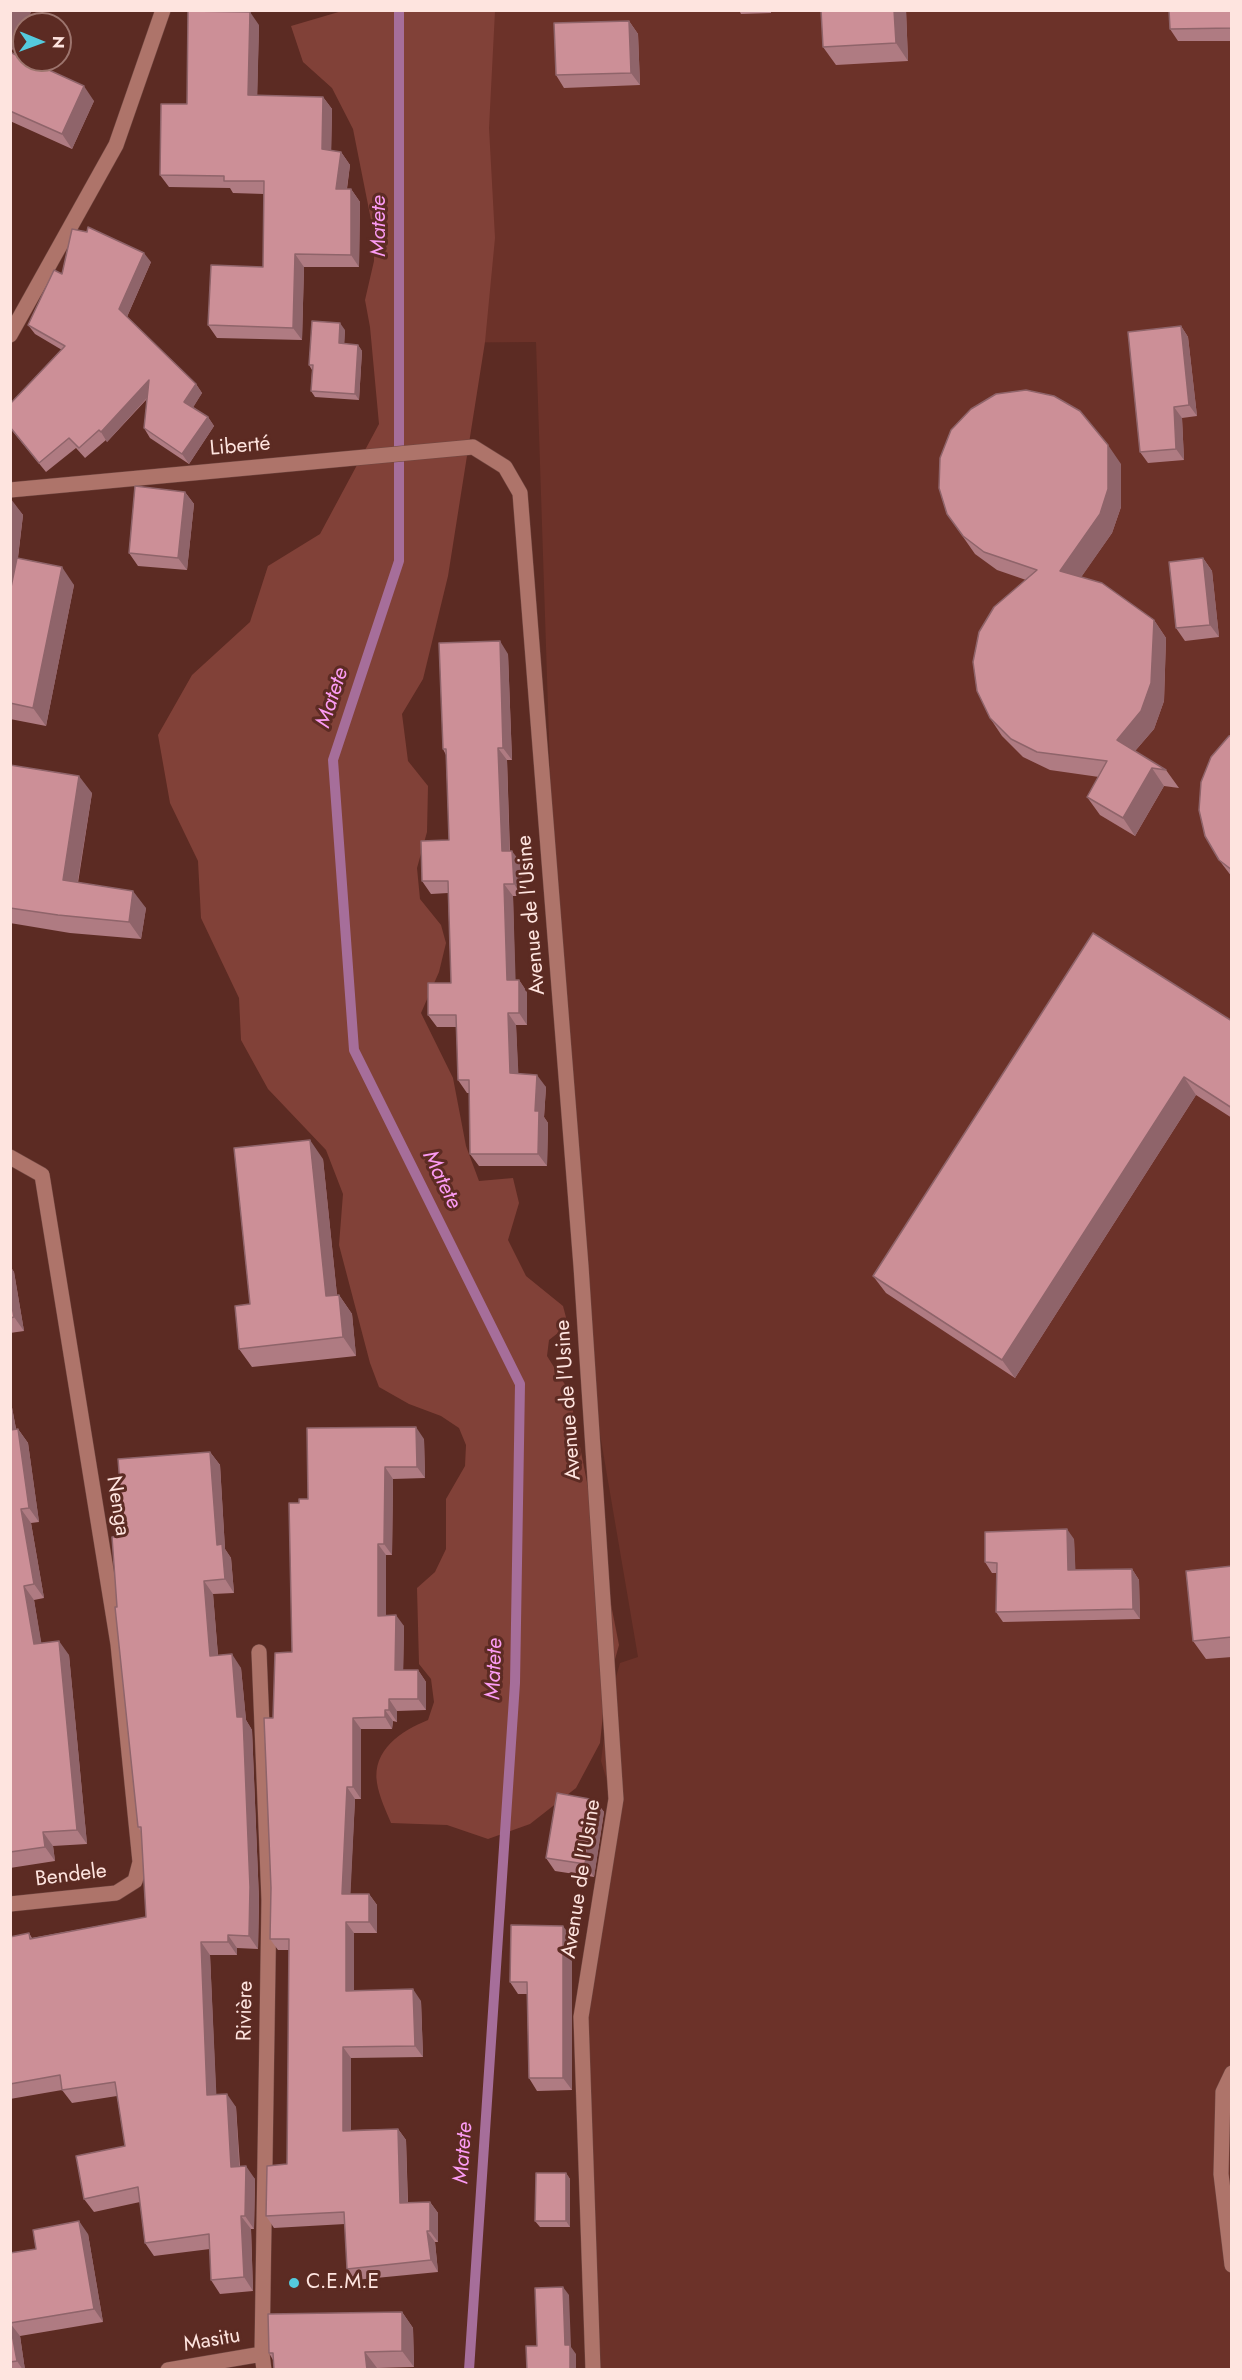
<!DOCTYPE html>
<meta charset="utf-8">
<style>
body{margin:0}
#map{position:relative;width:1242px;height:2380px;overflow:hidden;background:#5c2b23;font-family:Jost,sans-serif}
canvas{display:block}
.frame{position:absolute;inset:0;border:12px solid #fee4df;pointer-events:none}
.north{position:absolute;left:12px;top:12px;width:60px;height:60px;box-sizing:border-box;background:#5c2b23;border:2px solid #9d756e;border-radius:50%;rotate:91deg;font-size:16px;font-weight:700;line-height:24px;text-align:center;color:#fee4df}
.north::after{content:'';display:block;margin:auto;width:21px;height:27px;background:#54cadd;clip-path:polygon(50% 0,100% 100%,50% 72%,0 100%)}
</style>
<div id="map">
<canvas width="1242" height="2380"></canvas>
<div class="frame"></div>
<div class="north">N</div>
</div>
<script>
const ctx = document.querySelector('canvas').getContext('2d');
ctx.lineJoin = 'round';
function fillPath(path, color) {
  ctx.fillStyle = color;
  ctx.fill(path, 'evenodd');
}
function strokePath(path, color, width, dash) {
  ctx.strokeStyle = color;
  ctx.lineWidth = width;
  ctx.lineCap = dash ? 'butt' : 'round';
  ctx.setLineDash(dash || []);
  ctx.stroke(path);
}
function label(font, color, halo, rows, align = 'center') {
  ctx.font = font + ' Jost,sans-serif';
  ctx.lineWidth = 6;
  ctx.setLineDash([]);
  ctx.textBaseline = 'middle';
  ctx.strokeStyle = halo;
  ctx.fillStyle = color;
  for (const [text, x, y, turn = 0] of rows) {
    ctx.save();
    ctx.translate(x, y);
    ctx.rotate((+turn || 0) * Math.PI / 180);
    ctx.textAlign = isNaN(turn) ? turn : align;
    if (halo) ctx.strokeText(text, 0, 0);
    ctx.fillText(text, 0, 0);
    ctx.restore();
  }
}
const built = new Path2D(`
 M407 11H1231V2369H601L583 2017 617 1814 601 1761 608 1706 620 1663 638 1657 585 1346 558 1012 536 342 399 343Z`);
const green = new Path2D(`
 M342 11H495L489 128 495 238 485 342 448 576 423 679 402 714 408 761 428 786 427 832 417 868 420 899 441 925 446 943 439 972 421 1013 453 1078 466 1146 479 1181 513 1178 519 1203 508 1240 526 1276 563 1306 568 1325 549 1340 547 1356 569 1391 619 1645 605 1695 600 1743 576 1788 530 1824 488 1839 447 1825 391 1823C386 1811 379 1796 377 1783 372 1750 401 1731 428 1720L434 1702 431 1679 419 1664 417 1588 435 1572 446 1549V1499L465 1466 466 1445 459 1428 441 1416 409 1404 379 1387 370 1363 339 1245 343 1194 326 1150 268 1089 241 1040 239 998 201 918 198 861 170 803 158 735 192 675 250 622 268 566 320 534 379 424 370 327 365 300 374 261V235L353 129 332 88 303 62 291 26Z`);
const stream = new Path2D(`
 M399 10V561L333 760 354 1050 520 1384 515 1683 469 2370`);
const minor = new Path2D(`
 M10 490 473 447 505 467 520 493 581 1266 616 1799 581 2017 593 2370
 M10 1157 42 1175 118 1644 140 1862 135 1881 116 1893 10 1904
 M259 1652 269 1900 262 2354 264 2370
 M1232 2073 1223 2092 1221 2174 1232 2265
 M168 2370 262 2354`);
const tertiary = new Path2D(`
 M10 335 116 145 163 10`);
const wall = new Path2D(`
 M10 10H32L25 24H24L11 53 94 101 72 149 10 121Z
 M739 10H771V13L741 14Z
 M906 10 908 61 836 65 823 47Z
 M1232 10V41H1178L1170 29Z
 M629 21 638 34 640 85 564 88 556 75Z
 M259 25 257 96 323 97 332 109 331 151 341 152 350 165 347 189H351L360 202 359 267H304L302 340 217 338 208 325 263 267 264 194 233 193 230 188 169 187 160 175 187 104Z
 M151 262 127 317 196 384 202 393 193 407 208 417 214 426 189 464 150 438 144 428 147 399 107 442 106 440 85 458 76 448 46 472 10 428V404L62 350 35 334 28 325 62 274Z
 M1181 326 1188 337 1197 416 1182 418 1184 460 1148 463 1140 452Z
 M345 330 344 344 358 345 362 351 359 400 315 397 311 391 312 370 309 365Z
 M1121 464V507L1112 533 1081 577 1154 620 1166 638 1164 701 1154 729 1135 751 1166 770 1179 788 1164 786 1135 836 1100 815 1087 797 1099 777 1050 770 1023 757 1002 736 990 718 1026 580 997 570 975 554 947 514Z
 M185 492 194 504 187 570 138 566 129 553Z
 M10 499 23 515 18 558 74 585 46 726 10 719Z
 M1203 558 1212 571 1219 637 1185 641 1176 628Z
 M508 654 512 760H507L510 851 521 863 522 896H513L515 980H519L527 992V1025H516L518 1074 546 1087 544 1117 548 1123 547 1166H479L470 1154 469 1093H467L458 1080 457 1027H437L428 1015 451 983 448 893 431 894 422 881 449 840 446 755 443 749Z
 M1232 735V877L1219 860Z
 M10 765 92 793 78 883 146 908 141 939 70 933 10 923Z
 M1232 1021V1118L1196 1095 1015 1378 886 1293 873 1276Z
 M323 1159 337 1295H339L352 1314 356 1356 252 1367 239 1349 250 1304Z
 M10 1266 14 1272 24 1331 10 1333Z
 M10 1397 16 1429H18L28 1443 39 1522 31 1523 44 1598 34 1600 41 1643 69 1655 87 1844 53 1846 55 1861 10 1868Z
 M424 1439 425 1478 393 1479 392 1555H386V1615L404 1626 403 1670H418L426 1682V1710L397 1711V1722L393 1721 392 1729H361V1799H355L350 1894H369L377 1905V1933H354V1990L421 2001 423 2057 351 2058V2130L398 2129 406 2140 408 2203 430 2202 438 2213V2242H435L438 2272 355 2280 347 2269 345 2224 274 2228 266 2216 287 2164 289 1950H278L270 1939 273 1718 292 1652 299 1503Z
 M210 1452 220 1465 225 1549 231 1558 234 1593 213 1594 218 1655 241 1668 246 1720 252 1730 259 1900 258 1949 237 1948V1955H210L216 2094 236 2107 240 2166 255 2179 254 2229H251L253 2291 220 2294 211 2280 210 2249 154 2256 145 2243 140 2202 94 2212 84 2199 125 2146 117 2096 72 2103 62 2090 10 2099V1937L29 1933 32 1938 146 1917 141 1832 138 1827 117 1607 124 1536Z
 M1074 1539 1075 1570 1132 1569 1139 1580 1140 1619 1003 1622 996 1612 997 1573H992L985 1562Z
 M1232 1566V1657L1206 1659 1193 1641Z
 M595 1800 604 1812 594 1877 555 1871 546 1858Z
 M572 1938V2090L537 2091 529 2078 527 1994H518L510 1982Z
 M566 2173 570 2179V2227H540L535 2221Z
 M88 2234 103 2322 20 2336 25 2370H10V2253L36 2249Z
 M402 2312 413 2328 414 2367 377 2368 273 2360 269 2353Z`);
const shadedWall = new Path2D(`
 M14 10H32L25 24H24V27L10 53V18Z
 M894 10H906L908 61 896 43Z
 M250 12 259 25 257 108 248 95Z
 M629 21 638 34 640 85 631 73Z
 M84 86 94 101 72 149 62 134Z
 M323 97 332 109 331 162 322 149Z
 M341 152 350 165 345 201 336 189Z
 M351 189 360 202 359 267 351 255Z
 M144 253 151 262 126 319 119 309Z
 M295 254 304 267 302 340 293 328Z
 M340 323 345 330 344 350 339 343Z
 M1181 326 1188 337 1197 416 1189 405Z
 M358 345 362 351 359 400 355 394Z
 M149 380 155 389 107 442 101 432Z
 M196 384 202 393 191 411 184 402Z
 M1174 407 1182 418 1184 460 1176 449Z
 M208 417 214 426 189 464 182 454Z
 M1108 445 1121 464V507L1112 533 1073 589 1060 571Z
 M185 492 194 504 187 570 178 558Z
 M11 499 23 515 14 589 10 584Z
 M1203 558 1212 571 1219 637 1210 625Z
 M62 567 74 585 46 726 33 708Z
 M1154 620 1166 638 1164 701 1154 729 1129 758 1117 740Z
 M500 641 508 654 512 760 503 748Z
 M498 748 507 760 510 864 502 851Z
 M1152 768 1164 786 1135 836 1123 818Z
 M79 776 92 793 75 898 63 880Z
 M512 851 521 863 522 896 514 884Z
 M504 884 513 896 516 992 507 980Z
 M133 891 146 908 141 939 129 922Z
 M519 980 527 992V1025L519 1013Z
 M508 1013 516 1025 519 1085 510 1073Z
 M537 1075 546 1087 544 1117 548 1123 547 1166 538 1154 535 1111Z
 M1184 1077 1196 1095 1015 1378 1002 1360Z
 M310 1140 323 1159 339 1315 326 1296Z
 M10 1266 14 1272 24 1331 14 1317 10 1296Z
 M339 1295 352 1314 356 1356 343 1337Z
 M10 1397 19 1444 10 1432Z
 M416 1427 424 1439 425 1478 417 1467Z
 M18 1429 28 1443 39 1522 29 1508Z
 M210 1452 220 1465 225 1549 231 1558 234 1593 225 1579 217 1545Z
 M385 1467 393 1479 392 1555 384 1544Z
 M21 1509 31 1523 44 1598 34 1584Z
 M1067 1529 1074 1539 1076 1580 1068 1570Z
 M378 1544 386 1555V1627L378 1616Z
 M1132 1569 1139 1580 1140 1619 1133 1609Z
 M204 1581 213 1594 219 1669 210 1656Z
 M24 1586 34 1600 44 1658 34 1644Z
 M396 1615 404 1626 403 1682 395 1670Z
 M59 1641 69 1655 87 1844 77 1830Z
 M232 1654 241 1668 246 1720 252 1730 259 1900 258 1949 249 1936 237 1717Z
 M418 1670 426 1682V1710L418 1699Z
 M389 1699 397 1711V1722L389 1710Z
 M385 1710 393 1721 392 1729 385 1717Z
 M353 1718 361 1729V1799L353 1787Z
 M347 1787 355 1799 350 1905 342 1894Z
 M595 1800 604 1812 594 1877 585 1864Z
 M43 1832 53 1846 55 1861 45 1847Z
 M369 1894 377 1905V1933L369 1922Z
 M346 1922 354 1933V2002L346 1991Z
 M563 1926 572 1938V2090L563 2078Z
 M228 1935 237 1948V1955L228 1942Z
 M201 1942 210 1955 217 2108 207 2095Z
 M413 1989 421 2001 423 2057 415 2046Z
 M343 2047 351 2058V2142L343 2131Z
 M227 2094 236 2107 240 2180 231 2167Z
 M398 2129 406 2140 408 2214 400 2203Z
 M246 2166 255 2179 254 2229 245 2216Z
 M566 2173 570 2179V2227L566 2221Z
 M430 2202 438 2213V2242L430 2231Z
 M241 2216 251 2229 253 2291 244 2277Z
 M79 2221 88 2234 103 2322 94 2309Z
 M427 2231 435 2242 438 2272 431 2260Z
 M563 2287 569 2295 571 2347 576 2354V2370H570L565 2345Z
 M402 2312 413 2328 414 2367 402 2351Z
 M10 2323 20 2336 25 2370H23L17 2361Z
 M365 2352 377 2368V2370H367Z`);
const building = new Path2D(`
 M10 10H14L10 18Z
 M821 10H894L896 43 823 47Z
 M1169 10H1232V28L1170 29Z
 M188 11 250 12 248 95 323 97 322 149 341 152 336 189H351V255L295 254 293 328 208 325 211 265 263 267 264 181H224V176L160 175 161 104H187Z
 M629 21 631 73 556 75 554 23Z
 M10 52 24 59V60H27L84 86 62 134 10 111Z
 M88 227 144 253 119 309 196 384 184 402 208 417 182 454 144 428 149 380 101 432 99 430 79 448 69 438 39 463 10 427V404L65 346 28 325 54 270 62 274 72 229 87 232Z
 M312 321 340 323 339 343 358 345 355 394 311 391 313 365H309Z
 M1181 326 1189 405 1174 407 1176 449 1140 452 1128 332Z
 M1026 390 1054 396 1080 411 1108 445V489L1100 514 1060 571 1102 583 1154 620 1151 683 1141 711 1117 740 1166 770 1152 768 1123 818 1087 797 1107 761 1037 752 1011 739 990 718 977 691 973 662 979 632 994 607 1037 570 984 552 963 536 947 514 939 488 940 458 951 430 971 409 996 394Z
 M135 486 185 492 178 558 129 553Z
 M17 558 62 567 33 708 10 703V592Z
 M1203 558 1210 625 1176 628 1169 562Z
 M500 641 503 748H498L502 851H512L514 884H504L507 980H519V1013H508L510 1073 537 1075 535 1111H539L538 1154H470L469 1080H458L456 1015H428V983H451L448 881H422L421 841 449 840 446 749H443L439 643Z
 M1232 735V870L1219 860 1205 836 1199 810 1201 782 1211 757 1229 736Z
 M10 765 79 776 63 880 133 891 129 922 58 915 10 908Z
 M1093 933 1232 1021V1108L1184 1077 1002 1360 873 1276Z
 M310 1140 326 1296 339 1295 343 1337 239 1349 235 1306 250 1304 234 1148Z
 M10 1296 14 1317 10 1318Z
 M416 1427 417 1467H385L384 1544H378V1616L396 1615 395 1670H418V1699H389V1710H385V1717L353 1718V1787H347L342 1894H369V1922H346V1991L413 1989 415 2046 343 2047V2131L398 2129 400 2203 430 2202V2231H427L431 2260 347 2269 344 2212 266 2216 267 2166 287 2164 289 1939H270L271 1888 264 1718H273L275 1653 292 1652 289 1503H299V1499H308L307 1428Z
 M18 1429 29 1508 21 1509 34 1584 24 1586 34 1644 59 1641 77 1830 43 1832 45 1847 10 1852V1430Z
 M210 1452 217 1545 222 1544 225 1579 204 1581 210 1656 232 1654 237 1717H243L250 1887 249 1936 228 1935V1942H201L207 2095 227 2094 231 2167 246 2166 245 2216H241L244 2277 211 2280 209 2234 145 2243 138 2187 84 2199 76 2156 125 2146 115 2082 62 2090 60 2075 10 2084V1937L29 1933 30 1939 146 1917 141 1827H138L115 1607H117L112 1537 124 1536 118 1459Z
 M1067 1529 1068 1570 1132 1569 1133 1609 996 1612 997 1563 985 1562V1532Z
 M1232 1566V1637L1193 1641 1186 1571Z
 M557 1793 595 1800 585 1864 546 1858Z
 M511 1925 563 1926V2078H529L527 1982H510Z
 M536 2173H566V2221H535Z
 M79 2221 94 2309 10 2323V2253L36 2249 33 2230Z
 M563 2287 565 2345H570V2370H527L526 2346H537L535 2288Z
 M402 2312V2351L365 2352 367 2370H274L273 2353H269L268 2314Z
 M10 2323 17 2361 10 2362Z`);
const markers = [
 [294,2283,6,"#54cadd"]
];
const streetNames = [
 ["Liberté",240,447,-5],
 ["Avenue de l'Usine",532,915,-95],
 ["Avenue de l'Usine",569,1400,-94],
 ["Nenga",117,1506,81],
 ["Bendele",71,1876,-7],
 ["Avenue de l'Usine",582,1879,-81],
 ["Rivière",246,2011,-89],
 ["Masitu",212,2341,-10]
];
const poiNames = [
 ["C.E.M.E",306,2283]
];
const waterNames = [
 ["Matete",380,226,-90],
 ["Matete",333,698,-72],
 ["Matete",441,1180,64],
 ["Matete",495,1669,-88],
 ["Matete",464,2153,-86]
];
fillPath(built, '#6c3229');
fillPath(green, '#814138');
strokePath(stream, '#a66e9a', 10);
strokePath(minor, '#714741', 16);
strokePath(tertiary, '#714741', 16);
strokePath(minor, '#ae746a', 15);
strokePath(tertiary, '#ae746a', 15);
fillPath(wall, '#af7b82');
fillPath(shadedWall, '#8f646a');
fillPath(building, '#cc8f97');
strokePath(building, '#8f646a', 1.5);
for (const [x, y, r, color] of markers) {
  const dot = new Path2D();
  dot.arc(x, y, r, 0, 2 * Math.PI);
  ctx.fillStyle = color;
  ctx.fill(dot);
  strokePath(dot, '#5c2b23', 2);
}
label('21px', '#fee4df', '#5c2b23', streetNames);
label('21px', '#fee4df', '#5c2b23', poiNames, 'left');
label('italic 22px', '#fb9bf3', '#5c2b23', waterNames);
</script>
